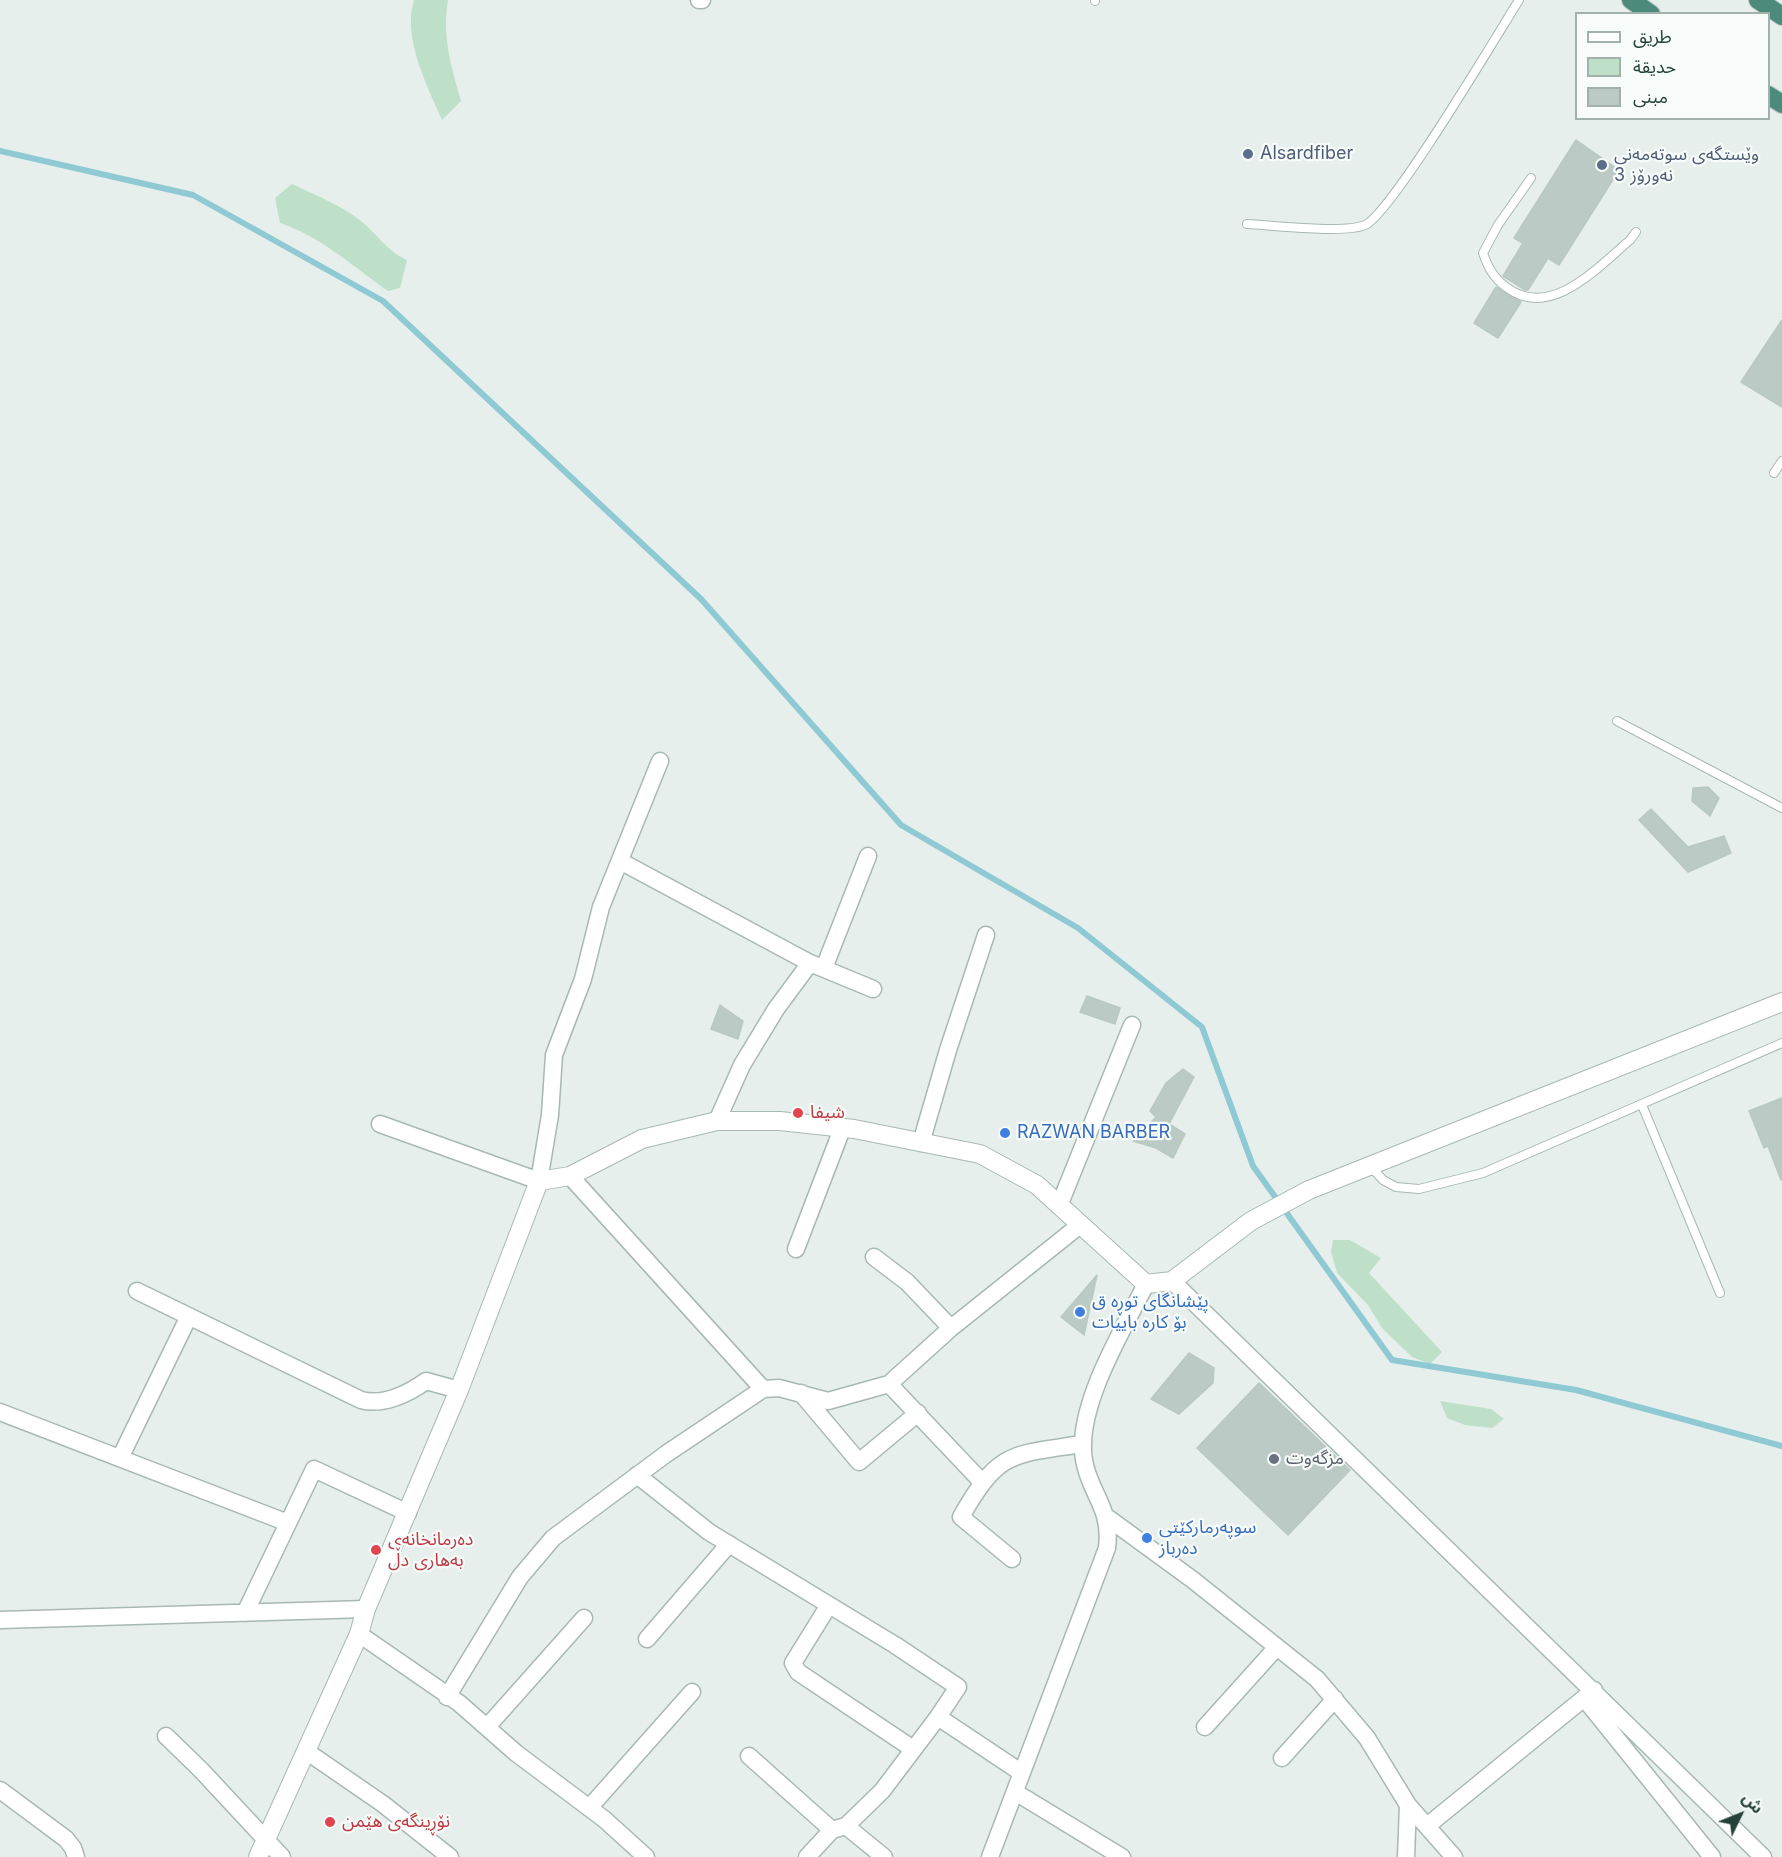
<!DOCTYPE html>
<meta charset="utf-8">
<style>
body{margin:0}
#map{position:relative;width:1782px;height:1857px;overflow:hidden;background:#e6efeb;font-family:Inter,"Noto Sans Arabic",sans-serif}
canvas{display:block}
.legend{position:absolute;left:1575px;top:12px;width:195px;height:108px;box-sizing:border-box;background:#f7fbf9;border:2px solid #a3b1ad;margin:0;padding:8px 10px;list-style:none;font-size:18px;color:#24423a}
.legend li{display:flex;align-items:center;gap:12px;height:30px}
.legend b{width:30px;border:2px solid #a3b1ad}
.north{position:absolute;left:1710px;top:1785px;width:60px;height:60px;-webkit-text-stroke:4px #f7fbf9;paint-order:stroke;rotate:47deg;font-size:16px;font-weight:700;line-height:24px;text-align:center;color:#24423a}
.north::after{content:'';display:block;margin:auto;width:21px;height:27px;background:#24423a;clip-path:polygon(50% 0,100% 100%,50% 72%,0 100%)}
</style>
<div id="map">
<canvas width="1782" height="1857"></canvas>
<ul class="legend">
<li><b style="height:8px;background:#fff"></b>طريق</li>
<li><b style="height:16px;background:#bfe0c8"></b>حديقة</li>
<li><b style="height:16px;background:#bbcac4"></b>مبنى</li>
</ul>
<div class="north">ش</div>
</div>
<script>
const ctx = document.querySelector('canvas').getContext('2d');
ctx.lineJoin = 'round';
function fillPath(path, color) {
  ctx.fillStyle = color;
  ctx.fill(path, 'evenodd');
}
function strokePath(path, color, width, dash) {
  ctx.strokeStyle = color;
  ctx.lineWidth = width;
  ctx.lineCap = dash ? 'butt' : 'round';
  ctx.setLineDash(dash || []);
  ctx.stroke(path);
}
function label(font, color, halo, rows, align = 'center') {
  ctx.font = font + ' Inter,"Noto Sans Arabic",sans-serif';
  ctx.lineWidth = 4.5;
  ctx.setLineDash([]);
  ctx.textBaseline = 'middle';
  ctx.strokeStyle = halo;
  ctx.fillStyle = color;
  for (const [text, x, y, turn = 0] of rows) {
    ctx.save();
    ctx.translate(x, y);
    ctx.rotate((+turn || 0) * Math.PI / 180);
    ctx.textAlign = isNaN(turn) ? turn : align;
    if (halo) ctx.strokeText(text, 0, 0);
    ctx.fillText(text, 0, 0);
    ctx.restore();
  }
}
const green = new Path2D(`
 M414 0H448C442 37 451 65 461 101L442 120C427 86 402 37 414 0Z
 M292 184C315 195 341 205 361 221 378 235 387 251 407 260L400 288 388 291C352 266 322 237 280 223L275 198Z
 M1333 1240H1350L1381 1258 1369 1273 1442 1352 1430 1364 1412 1357 1382 1328 1368 1305 1337 1273 1331 1252Z
 M1440 1401 1491 1409 1504 1419 1492 1428 1465 1425 1447 1418Z`);
const stream = new Path2D(`
 M0 151 193 195 383 301 701 599 901 825 1078 928 1202 1027 1253 1166 1392 1360 1576 1390 1782 1446`);
const building = new Path2D(`
 M1576 140 1619 170 1559 265 1548 258 1528 290H1525L1503 276 1523 243 1514 238Z
 M1496 287 1521 302 1498 338 1474 323Z
 M1782 320V407L1741 382Z
 M1708 787 1719 798 1710 816 1692 801 1693 788Z
 M1651 809 1688 847 1724 836 1731 853 1688 872 1639 820Z
 M1087 996 1120 1008 1115 1024 1080 1012Z
 M720 1005 743 1021 738 1039 711 1029Z
 M1183 1069 1194 1077 1169 1124 1185 1134 1173 1158 1156 1148 1133 1141 1156 1117 1150 1111 1166 1083Z
 M1782 1098V1180H1781L1768 1146 1764 1148 1749 1111Z
 M1097 1275 1084 1335 1061 1317Z
 M1189 1353 1214 1368 1213 1383 1179 1414 1151 1399Z
 M1259 1383 1350 1470 1288 1535 1197 1448Z`);
const service = new Path2D(`
 M1095 0V1
 M1531 178 1498 225 1483 253C1488 268 1494 278 1506 287 1550 321 1598 267 1630 240L1636 232
 M1247 224C1272 225 1344 234 1365 225 1391 214 1497 35 1519 0
 M1774 473 1782 461
 M1617 721 1782 808
 M1642 1105 1720 1293
 M1371 1167 1383 1180 1396 1187 1419 1189 1483 1173 1782 1043`);
const minor = new Path2D(`
 M699 0H702
 M620 861 810 963 873 989
 M824 968 868 856
 M717 1121 742 1065 776 1009 810 963
 M380 1124 539 1181 550 1115 554 1055 583 979 601 907 660 761
 M921 1143 948 1050 986 935
 M570 1176 763 1389
 M1059 1206 1132 1025
 M796 1249 842 1129
 M874 1257 907 1282 951 1328
 M1172 1281 1763 1857
 M137 1291 361 1400C383 1406 408 1394 426 1381L459 1390
 M889 1384 981 1481
 M801 1393 859 1462 918 1413
 M0 1412 288 1523
 M121 1456 189 1316
 M637 1475 709 1532 895 1645 958 1687 938 1717 882 1791 846 1826 832 1830 807 1857
 M1108 1518 1193 1580 1317 1679 1367 1738 1408 1805 1454 1857
 M1012 1559 961 1517C999 1450 1011 1455 1082 1444
 M829 1605 793 1663 798 1672 913 1749
 M245 1613 314 1469 408 1513
 M0 1620 366 1609
 M359 1634 459 1703 516 1753 604 1819 646 1857
 M647 1639 729 1544
 M447 1697 520 1577 553 1538 666 1454 763 1389 779 1388 828 1401 889 1384 951 1328 1080 1225
 M1584 1698 1712 1857
 M938 1717 1022 1773
 M487 1727 584 1618
 M1205 1727 1277 1647
 M166 1736 201 1770 282 1857
 M306 1751 383 1804 450 1857
 M749 1756 832 1830
 M1282 1758 1335 1699
 M0 1790 66 1839 73 1848 76 1857
 M1015 1792 1122 1857
 M589 1808 692 1692
 M846 1826 884 1857
 M1427 1826 1594 1690
 M990 1857 1107 1548C1112 1507 1090 1495 1084 1460 1075 1407 1123 1330 1146 1284
 M1406 1857 1408 1805`);
const tertiary = new Path2D(`
 M258 1857 359 1634 366 1609 459 1390 539 1181 570 1176 642 1139 717 1121H780L854 1129 980 1154 1037 1185 1146 1284 1172 1281 1251 1221 1309 1190 1782 1002`);
const trunk = new Path2D(`
 M1631 0 1651 14
 M1758 0 1782 16
 M1768 95 1782 104`);
const markers = [
 [1248,154,6,"#5c6f8a"],
 [1602,165,6,"#5c6f8a"],
 [798,1113,6,"#e0444e"],
 [1005,1133,6,"#3f7fe0"],
 [1080,1312,6,"#3f7fe0"],
 [1274,1459,6,"#6b7280"],
 [1147,1538,6,"#3f7fe0"],
 [376,1550,6,"#e0444e"],
 [330,1822,6,"#e0444e"]
];
const serviceNames = [
 ["Alsardfiber",1260,154],
 ["وێستگەی سوتەمەنی",1614,155],
 ["نەورۆز 3",1614,176]
];
const healthNames = [
 ["شیفا",810,1113],
 ["دەرمانخانەی",388,1540],
 ["بەهاری دڵ",388,1561],
 ["نۆڕینگەی هێمن",342,1822]
];
const shopNames = [
 ["RAZWAN BARBER",1017,1133],
 ["پێشانگای توڕه ق",1092,1302],
 ["بۆ کاره باییات",1092,1323],
 ["سوپەرمارکێتی",1159,1528],
 ["دەرباز",1159,1549]
];
const worshipNames = [
 ["مزگه‌وت",1286,1459]
];
fillPath(green, '#bfe0c8');
strokePath(stream, '#8ec9d4', 6);
fillPath(building, '#bbcac4');
strokePath(building, '#b8c9c2', 1.5);
strokePath(service, '#a8b8b2', 10);
strokePath(minor, '#a8b8b2', 19);
strokePath(tertiary, '#a8b8b2', 20);
strokePath(trunk, '#c2cac8', 20);
strokePath(service, '#fff', 8);
strokePath(minor, '#fff', 16);
strokePath(tertiary, '#fff', 18);
strokePath(trunk, '#4c8a7c', 18);
for (const [x, y, r, color] of markers) {
  const dot = new Path2D();
  dot.arc(x, y, r, 0, 2 * Math.PI);
  ctx.fillStyle = color;
  ctx.fill(dot);
  strokePath(dot, '#f7fbf9', 2);
}
label('18px', '#4e5e75', '#f7fbf9', serviceNames, 'left');
label('18px', '#be3a42', '#f7fbf9', healthNames, 'left');
label('18px', '#366cbe', '#f7fbf9', shopNames, 'left');
label('18px', '#5b616d', '#f7fbf9', worshipNames, 'left');
</script>
